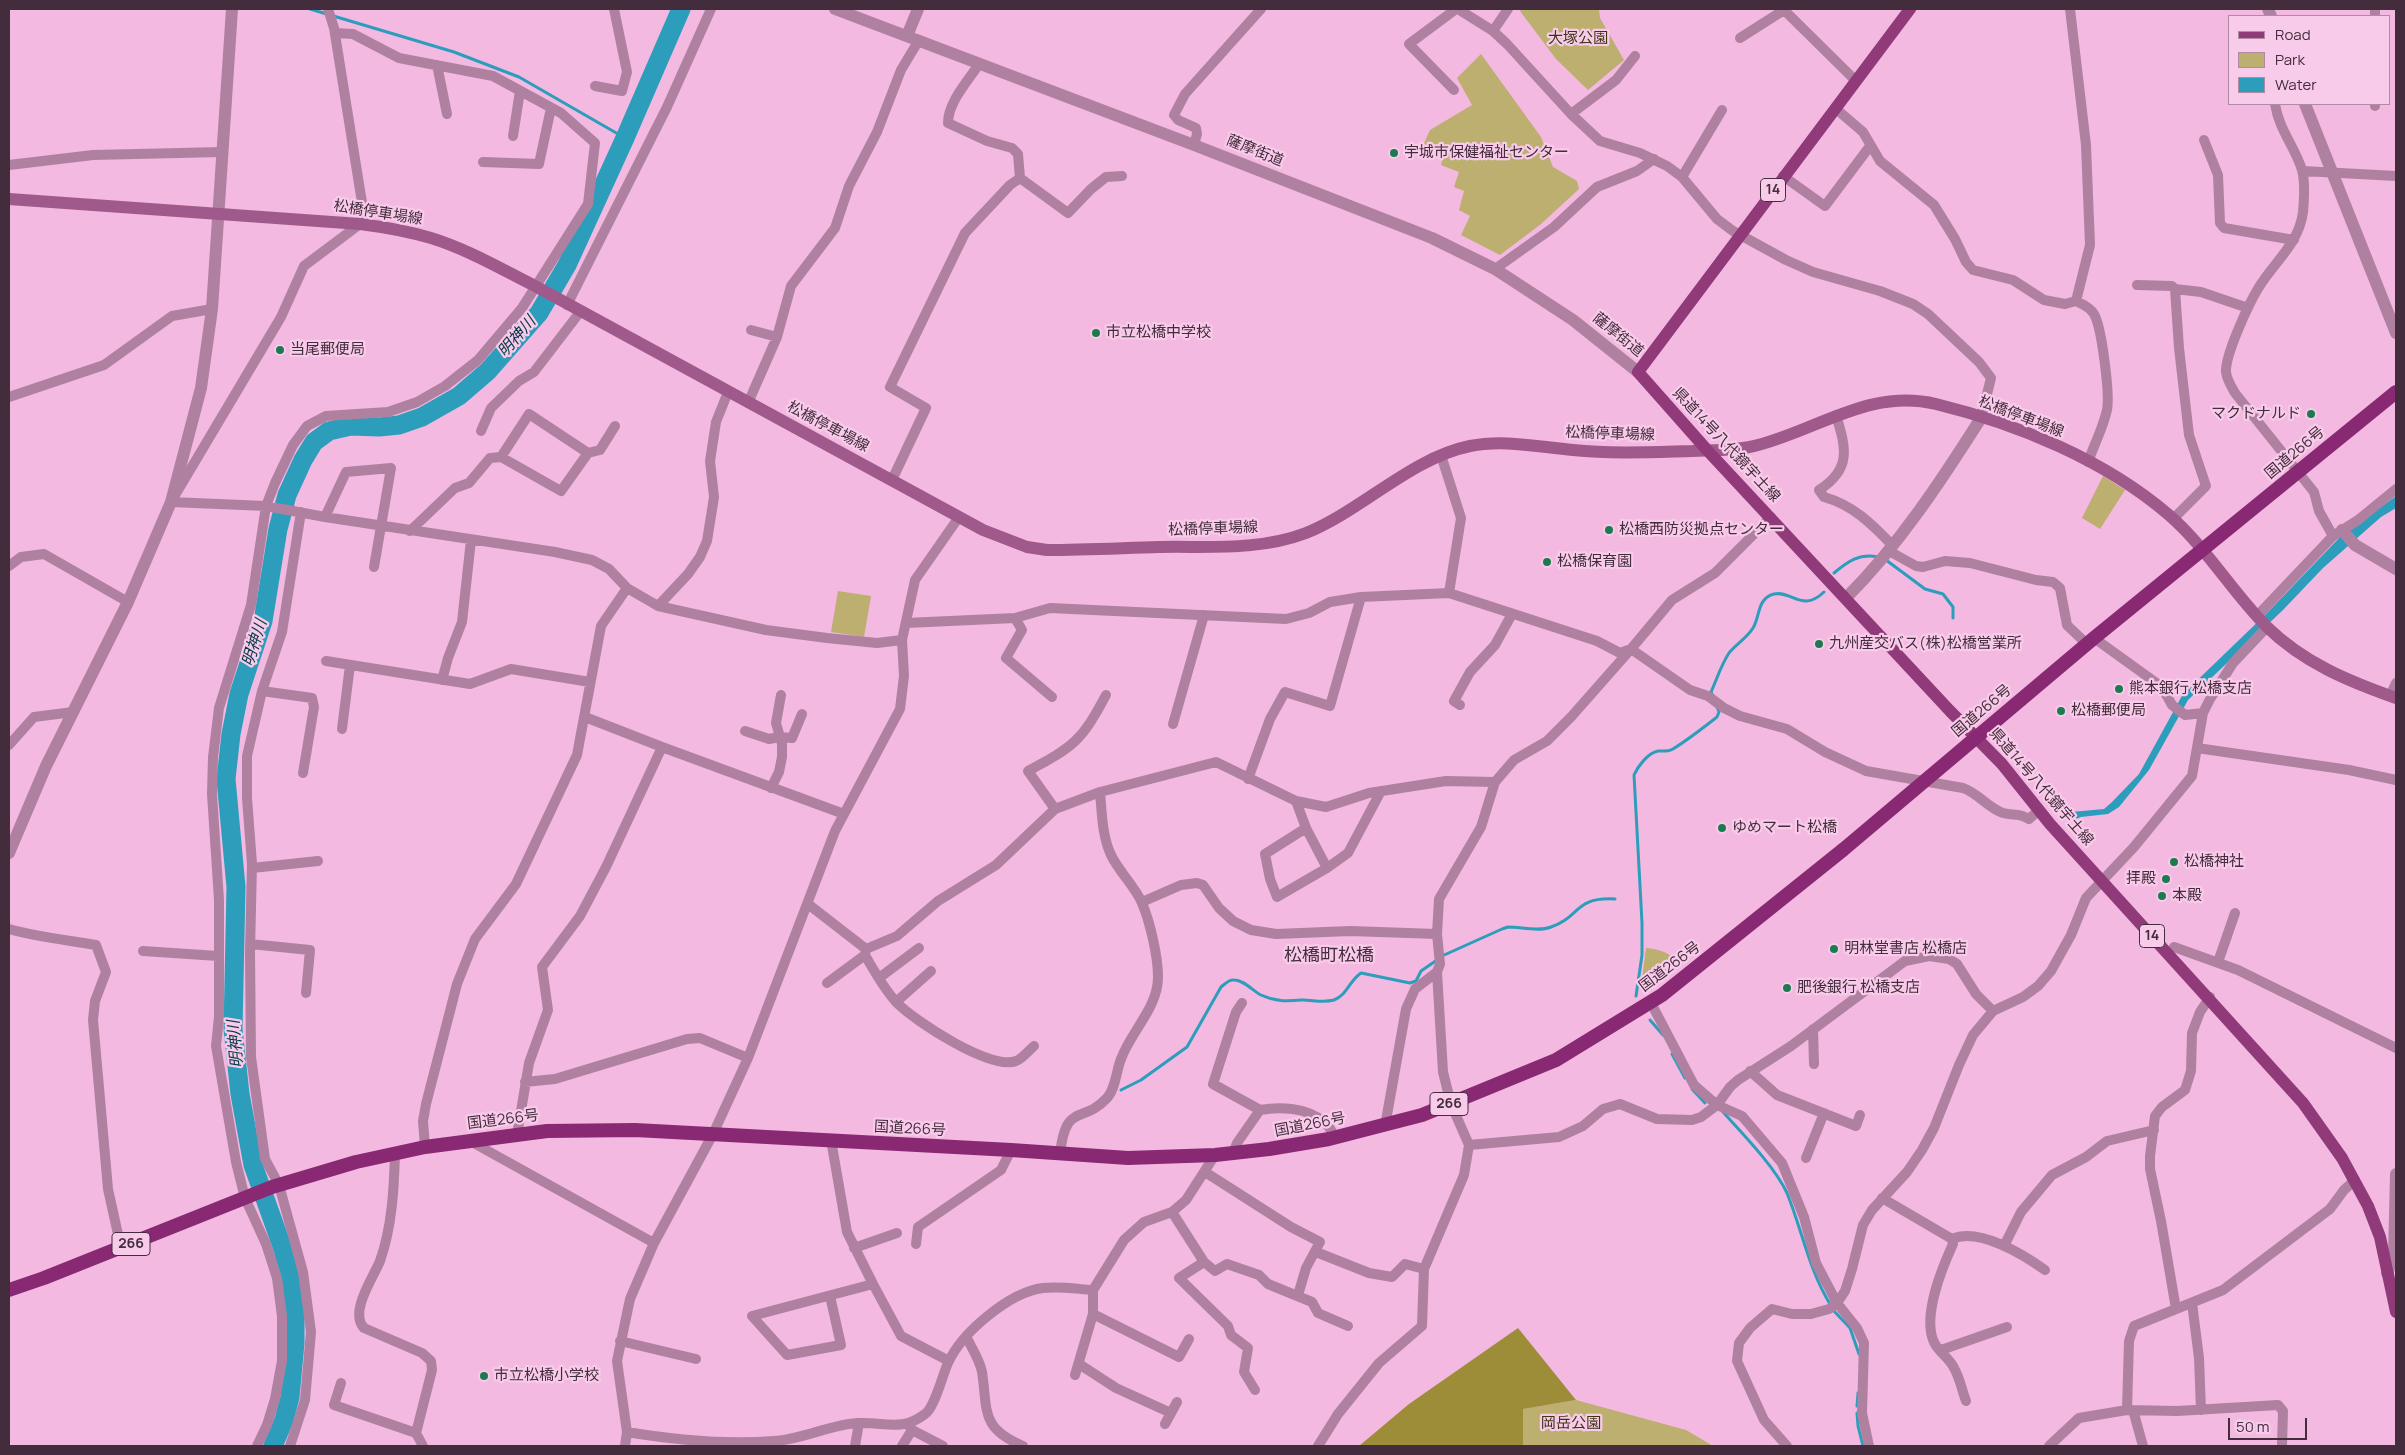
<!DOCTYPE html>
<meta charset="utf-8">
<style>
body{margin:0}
#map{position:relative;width:2405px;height:1455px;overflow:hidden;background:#f3b9e0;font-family:Manrope,sans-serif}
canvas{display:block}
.frame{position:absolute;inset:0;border:10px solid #432d3c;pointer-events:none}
.legend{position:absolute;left:2228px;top:15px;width:162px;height:90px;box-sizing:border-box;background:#f9cbea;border:1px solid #b08ca4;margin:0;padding:6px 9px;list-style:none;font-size:15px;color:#432d3c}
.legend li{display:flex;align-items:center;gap:10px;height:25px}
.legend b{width:25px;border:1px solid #b08ca4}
.scale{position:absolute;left:2228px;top:1418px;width:79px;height:22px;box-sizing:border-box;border:2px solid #432d3c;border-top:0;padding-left:6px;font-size:15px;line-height:18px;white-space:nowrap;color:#432d3c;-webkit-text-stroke:4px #f9cbea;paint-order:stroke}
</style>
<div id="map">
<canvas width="2405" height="1455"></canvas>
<div class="frame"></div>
<ul class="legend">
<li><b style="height:6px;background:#903a7a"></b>Road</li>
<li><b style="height:14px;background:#bcaf6f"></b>Park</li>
<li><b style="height:14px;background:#2c9ebb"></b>Water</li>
</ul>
<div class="scale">50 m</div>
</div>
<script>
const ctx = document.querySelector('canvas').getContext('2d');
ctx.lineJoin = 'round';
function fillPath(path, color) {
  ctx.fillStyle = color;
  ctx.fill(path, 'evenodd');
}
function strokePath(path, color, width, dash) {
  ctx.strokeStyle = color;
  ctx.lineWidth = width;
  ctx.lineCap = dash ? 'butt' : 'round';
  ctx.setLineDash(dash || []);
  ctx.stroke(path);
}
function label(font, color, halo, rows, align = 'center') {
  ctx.font = font + ' Manrope,"Noto Sans JP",sans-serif';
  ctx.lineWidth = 4.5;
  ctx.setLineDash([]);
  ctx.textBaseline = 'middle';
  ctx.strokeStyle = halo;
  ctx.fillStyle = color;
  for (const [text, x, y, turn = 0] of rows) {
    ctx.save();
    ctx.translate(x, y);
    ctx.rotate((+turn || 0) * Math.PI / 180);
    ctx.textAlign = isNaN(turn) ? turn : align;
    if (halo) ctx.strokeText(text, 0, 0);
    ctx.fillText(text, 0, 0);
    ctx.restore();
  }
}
const green = new Path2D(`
 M1522 9H1599L1600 18 1624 60 1588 90 1556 59 1520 11Z
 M1481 54 1541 137 1553 167 1577 181 1579 189 1541 224 1500 255 1461 235 1470 216 1459 210 1464 191 1454 187 1459 172 1441 165 1443 158 1421 150 1430 130 1472 105 1457 78Z
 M2103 476 2125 490 2100 529 2082 518Z
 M838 591 871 596 864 637 831 632Z
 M1646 948C1659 949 1667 952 1677 960L1674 963 1678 968 1644 992 1641 986Z
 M1576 1400 1686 1430 1713 1446H1523V1409Z`);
const forest = new Path2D(`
 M1518 1328 1576 1400 1523 1409V1446H1359L1409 1404Z`);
const water = new Path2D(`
 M2396 496V508L2381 517 2323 568 2283 610 2188 700 2149 770 2119 807 2108 814 2081 817 2068 822 2071 812 2104 809 2112 802 2139 774 2183 694 2268 612 2340 537Z`);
const stream = new Path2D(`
 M310 9 454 52 519 77 625 138
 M1886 560 1925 589 1943 594 1953 607V618
 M1834 573C1847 562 1859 553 1878 557
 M1712 694 1711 692C1717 679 1721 665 1729 653 1736 644 1747 638 1753 628 1760 617 1757 598 1774 594 1792 590 1802 613 1824 592
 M1442 956 1502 929 1508 927C1521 927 1539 932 1551 927 1581 917 1573 897 1615 899
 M1636 996 1642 955V923L1634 775C1638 766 1648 753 1658 751 1664 751 1668 752 1673 749 1689 739 1703 728 1717 717L1719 712 1717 707
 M1650 1020 1663 1035
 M1672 1054 1685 1078
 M1692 1089 1705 1103
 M1121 1090 1141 1080 1187 1047 1221 987C1225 984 1229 979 1234 980 1244 980 1253 991 1261 995 1276 1002 1287 1001 1303 1000 1313 1000 1323 1003 1334 1000 1348 994 1349 981 1361 973L1410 983 1416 981 1421 971 1437 960
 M1723 1112C1742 1133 1775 1167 1787 1193 1802 1230 1809 1270 1830 1304
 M1834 1311 1850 1328 1859 1354
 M1857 1406 1858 1393
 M1857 1413 1858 1426 1863 1446`);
const river = new Path2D(`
 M273 1446 284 1420 290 1397 295 1343V1317L292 1288 283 1249 253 1165 240 1094 233 1029 236 887 226 779 231 734 239 694 263 621 278 529 287 495 303 460 314 442 329 431 351 426 379 427 399 425 422 417 459 396 488 371 539 313 567 265 625 138 681 9`);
const minor = new Path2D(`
 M328 9 334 28 364 215 360 224 304 266 281 317 171 502 266 506 325 517 555 552 592 560 609 569 627 588 658 606 766 630 827 638 877 643 902 640
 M1458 9 1493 31 1507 44 1571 114 1600 141 1640 153 1667 166 1682 177 1717 219 1733 231 1786 260 1813 272 1880 291 1913 304 1928 314 1979 362 1991 378 1981 418
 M1783 9 1856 81
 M2070 9 2086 145 2090 245 2076 301
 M2375 16V9
 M1493 31 1508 9
 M1740 38 1784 10
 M979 64C968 81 948 102 948 123L987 141 1012 148 1018 154 1020 178
 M437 65 447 114
 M595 86 622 91 627 72 614 9
 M1454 90 1409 44 1456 9
 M2275 104C2279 130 2295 147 2302 170 2305 181 2304 201 2303 212 2299 244 2274 262 2259 287 2249 303 2225 355 2226 372 2227 380 2231 386 2235 393L2314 492 2319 511 2333 536
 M2375 106V104
 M1835 108 1863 132 1880 161 1934 205 1955 239 1966 262 1973 270 2013 280 2044 300 2065 304 2076 301C2082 304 2090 307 2094 314 2102 328 2110 395 2107 410 2103 428 2094 445 2088 462
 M1571 114 1616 80 1635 56
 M513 136 520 91
 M2204 140 2218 175 2220 223 2224 228 2294 240
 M1194 145 1197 134 1196 128 1178 120 1174 115 1185 94 1261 9
 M483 162 539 164 551 108
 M9 165 93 155 222 152
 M2303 171 2396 176
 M1783 176 1825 206 1870 146
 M1682 177 1722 110
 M1495 269 1554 227 1597 187 1637 171 1654 159
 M2137 285 2172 286 2175 289 2179 348 2189 435 2206 486 2173 519
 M2175 289 2201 292 2248 308
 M567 305 667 107 711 9
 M751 330 777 337
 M9 397 104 365 172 316 212 309
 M748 403 777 337 791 286 835 228 849 186 877 132 901 70 919 40
 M1836 415C1846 448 1852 469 1819 490L1824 497C1853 505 1872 524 1893 546
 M481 431 491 408 519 381 534 372 580 312
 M588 453 600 450 615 426
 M1441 455 1461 518 1449 593
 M892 480 926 408 890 387 965 233 1010 185 1020 178 1068 213 1091 189 1106 177 1122 176
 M325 517 346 472 391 468 374 567
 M410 531 455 488 469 483 490 458 501 457 561 491 588 453 529 414 501 457
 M1889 551 1916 566 1923 567 1945 561 1970 563 2036 580 2053 582 2060 588 2067 625 2087 644
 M9 566 21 557 44 554 128 602
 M658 606 688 574 700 557 707 541 714 497 710 461 716 422 728 392
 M2257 616 2333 536 2358 520 2396 489
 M1015 618 1022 630 1006 658 1052 697
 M906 623 1015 618 1050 608 1286 619 1309 613 1330 602 1361 597 1449 593 1597 641 1620 653 1631 649 1690 690 1708 696 1724 708 1740 716 1787 729 1825 752 1866 771 1963 788C1978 793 1988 808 2003 813 2013 816 2018 812 2029 819L2039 810
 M2094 638 2162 687 2172 705 2185 715 2203 713
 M326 661 470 684 511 669 590 682
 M442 680 448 658 462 622 471 540
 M262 691 312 698 314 707 303 773
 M2390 696 2396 683
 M1460 705 1454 701 1470 672 1495 645 1512 614
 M585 717 662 747 844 814
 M1173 724 1204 615
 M342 729 350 665
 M745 731 769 739 779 737 792 738 802 714
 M9 745 34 717 73 712
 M2197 748 2349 770 2396 780
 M1248 779 1270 719 1285 692 1330 706 1361 597
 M771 788 779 772 782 757V744L776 723 781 695
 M1296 801 1306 828 1327 868 1348 853 1381 791
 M1055 809 1028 771C1074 746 1081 742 1106 695
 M1306 828 1265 854 1270 879 1277 897 1327 868
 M252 868 318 861
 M1142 902 1181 885 1197 883 1203 885 1219 908 1233 921 1251 930 1276 934 1350 931 1437 934
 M808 904 866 949 897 936 938 901 996 865 1055 809 1100 792 1216 762 1296 801 1326 807 1369 793 1446 781 1495 782
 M9 929C37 937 67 940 96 945L106 972 95 1001 93 1020 108 1189 121 1248
 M250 944 310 950 306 993
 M2174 947 2238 970 2396 1048
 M143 951 218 956
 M865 955C874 971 884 989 897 1003 915 1021 991 1071 1016 1061 1022 1059 1028 1051 1034 1046
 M2218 962 2235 913
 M879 978 919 948
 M827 983 865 955 866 949
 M896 1002 931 971
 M1651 1003 1694 1085 1717 1105 1742 1116 1782 1163 1804 1217 1816 1263 1837 1303 1857 1328 1864 1343 1862 1413 1869 1446
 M1813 1029 1814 1064
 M1750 1071 1777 1095 1856 1126 1860 1115
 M525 1082 555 1079 687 1039 700 1038 748 1058
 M1260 1110C1281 1106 1306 1108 1323 1121 1329 1125 1332 1132 1335 1137
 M1385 1126 1406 1009 1415 989 1437 972
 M517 1135 529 1063 548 1010 542 967 580 916 606 867 662 747
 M831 1140 847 1232 873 1284 901 1336 949 1361
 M470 1141 654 1243
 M1469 1145 1559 1137 1583 1126 1603 1109 1620 1104 1657 1119 1692 1120 1701 1117 1717 1105 1730 1087 1738 1080 1791 1046 1905 961 1929 956 1949 959 1957 964 1976 994 1993 1011
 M425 1147 423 1121 426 1104 457 984 475 939 516 884 577 755 601 626 627 588
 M395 1153C394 1189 392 1227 380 1261 373 1278 349 1312 364 1328L422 1353 431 1361 432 1370 416 1433
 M1233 1153 1237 1143 1260 1110 1213 1084 1236 1012 1242 1003
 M1060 1154C1066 1101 1082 1125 1107 1098 1116 1088 1116 1071 1121 1059 1131 1031 1158 1008 1158 977 1158 956 1150 922 1142 903 1135 886 1119 872 1111 855 1102 836 1102 813 1100 792
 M1806 1158 1824 1113
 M1205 1172 1291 1227 1320 1242 1306 1268 1298 1295
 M1882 1198 1952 1239 1953 1244C1942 1268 1921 1319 1935 1344 1940 1353 1950 1359 1954 1368 1960 1378 1962 1391 1966 1401
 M1172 1212 1204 1262 1179 1278 1228 1326 1231 1335 1248 1348 1244 1372 1255 1390
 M1952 1239C1979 1227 2024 1255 2045 1270
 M916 1244 918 1227 1001 1170 1011 1150
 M2004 1246 2021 1212 2052 1175 2086 1157 2107 1141 2154 1130
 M854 1248 897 1233
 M1316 1252 1369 1273 1392 1277 1405 1264 1424 1269
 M1204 1262 1215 1271 1227 1264 1259 1275 1268 1284 1312 1302 1318 1313 1348 1326
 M830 1296 841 1345 787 1355 752 1316 873 1284
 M2192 1303 2199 1358 2201 1410
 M2176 1309 2161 1221 2150 1169V1156L2155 1116 2162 1107 2185 1090 2191 1071 2192 1033 2200 1012 2210 997
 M1093 1314 1179 1357 1189 1339
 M966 1336C971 1347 980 1360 982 1372 988 1411 980 1428 1023 1446
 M620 1341 696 1359
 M1941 1350 2007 1327
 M1079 1364 1116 1388 1171 1413 1165 1424
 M1075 1375 1093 1314V1290
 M341 1383 334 1405 416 1433 423 1446
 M2127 1410 2177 1411 2278 1405 2283 1411 2282 1446
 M2133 1410 2143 1446
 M1171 1413 1177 1402
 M908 1425 912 1430 943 1446
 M627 1432C675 1440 725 1445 774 1441 802 1440 830 1424 859 1423 885 1422 902 1432 925 1414 935 1407 942 1376 948 1363 962 1332 1010 1292 1043 1288 1059 1286 1077 1289 1093 1290L1124 1240 1144 1222 1172 1212 1186 1200 1215 1155
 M257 1446 267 1425 275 1399 282 1361V1316L277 1278 266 1244 245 1198 236 1162 216 1046 219 1017V900L212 794 213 757 219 708 251 605 266 506 275 483 293 445 307 426 326 416 388 412 417 402 445 386 478 360 522 308 588 204 595 143 561 113 493 76 399 58 353 34 335 33
 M290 1446 305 1400 311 1332 303 1272 279 1185 265 1159 251 1057 250 952 252 864 247 798V756L262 691 282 632 301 512
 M625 1446 627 1432 617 1361 630 1299 654 1243 713 1134 748 1058 835 831 900 709 904 676 902 640 915 580 959 517
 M855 1446 859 1423
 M902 1446 912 1430
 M1318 1446 1338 1414 1379 1363 1422 1326 1424 1269 1464 1175 1469 1145 1451 1104 1443 1072 1437 972 1440 964 1437 934 1439 899 1481 827 1495 782 1514 760 1547 741 1571 717 1631 649 1672 600 1715 573 1771 517
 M1787 1446 1764 1420 1737 1361 1739 1343 1750 1328 1772 1309 1792 1314H1811L1829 1309 1837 1303 1845 1291 1852 1269 1863 1225 1872 1210 1907 1172 1922 1150 1934 1128 1959 1065 1973 1035 1993 1011 2023 997 2038 986 2051 971 2071 935 2086 898 2134 847 2192 776 2203 713 2210 699 2233 663 2267 627
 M2049 1446 2079 1418 2127 1410 2129 1341 2134 1326 2223 1290 2330 1209 2344 1190 2355 1180`);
const tertiary = new Path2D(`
 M835 9 1194 145 1432 238 1495 269 1573 320 1638 372
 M2268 9 2271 16
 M907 36 918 9
 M2305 104 2396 333
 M2342 530 2355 545 2396 569
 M1846 598C1899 545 1941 481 1981 418
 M9 853 46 766 128 602 171 502 201 388 212 309 232 9
 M2387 1273 2394 1257 2396 1174`);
const secondary = new Path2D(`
 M9 199 360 224C384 227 407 231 431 238 467 249 501 269 535 286L983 530 1027 547 1047 550C1084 550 1122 548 1159 547 1208 546 1259 551 1306 533 1361 511 1411 458 1470 446 1504 439 1538 447 1573 450 1613 454 1652 452 1692 451 1713 450 1737 451 1758 445 1819 429 1871 388 1936 404 2018 424 2105 460 2169 515 2207 548 2232 592 2267 627 2304 663 2348 681 2396 698`);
const primary = new Path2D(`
 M1910 9 1638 372 1707 450 1950 711 2002 764 2050 824 2303 1103 2342 1158 2368 1206 2380 1237 2396 1312`);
const trunk = new Path2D(`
 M9 1290 44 1278 272 1187 356 1162 425 1147 547 1131 635 1130 1011 1150 1128 1158 1215 1155 1269 1149 1329 1139 1422 1115 1556 1060 1662 995 1844 849 2094 638 2396 392`);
const markers = [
 [1394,153,5,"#1d7a50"],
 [1096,333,5,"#1d7a50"],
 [280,350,5,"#1d7a50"],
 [2311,414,5,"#1d7a50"],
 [1609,530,5,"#1d7a50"],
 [1547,562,5,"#1d7a50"],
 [1819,644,5,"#1d7a50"],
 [2119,689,5,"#1d7a50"],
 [2061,711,5,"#1d7a50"],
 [1722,828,5,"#1d7a50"],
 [2174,862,5,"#1d7a50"],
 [2166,879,5,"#1d7a50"],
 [2162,896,5,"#1d7a50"],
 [1834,949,5,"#1d7a50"],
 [1787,988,5,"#1d7a50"],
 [484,1376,5,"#1d7a50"]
];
const shields = [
 [1773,190,25],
 [2152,936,25],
 [1449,1104,38],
 [131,1244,38]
];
const shieldNames = [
 ["14",1773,190],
 ["14",2152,936],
 ["266",1449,1104],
 ["266",131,1244]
];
const parkNames = [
 ["大塚公園",1578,39],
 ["岡岳公園",1571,1424]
];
const streetNames = [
 ["薩摩街道",1255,151,22],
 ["松橋停車場線",378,213,9],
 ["薩摩街道",1618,335,39],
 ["松橋停車場線",2021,417,21],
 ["松橋停車場線",828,427,28],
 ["松橋停車場線",1610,434,2],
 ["県道14号八代鏡宇土線",1726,445,47],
 ["国道266号",2295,453,-40],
 ["松橋停車場線",1213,529,-2],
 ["国道266号",1982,711,-40],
 ["県道14号八代鏡宇土線",2041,787,49],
 ["国道266号",1670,967,-37],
 ["国道266号",503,1120,-7],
 ["国道266号",1310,1125,-11],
 ["国道266号",910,1129,3]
];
const poiNames = [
 ["宇城市保健福祉センター",1404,153],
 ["市立松橋中学校",1106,333],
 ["当尾郵便局",290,350],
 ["マクドナルド",2301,414,"right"],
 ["松橋西防災拠点センター",1619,530],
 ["松橋保育園",1557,562],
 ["九州産交バス(株)松橋営業所",1829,644],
 ["熊本銀行 松橋支店",2129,689],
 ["松橋郵便局",2071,711],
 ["ゆめマート松橋",1732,828],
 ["松橋神社",2184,862],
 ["拝殿",2156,879,"right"],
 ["本殿",2172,896],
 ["明林堂書店 松橋店",1844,949],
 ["肥後銀行 松橋支店",1797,988],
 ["市立松橋小学校",494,1376]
];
const waterNames = [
 ["明神川",517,337,-49],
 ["明神川",255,643,-73],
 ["明神川",236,1044,-95]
];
const quarterNames = [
 ["松橋町松橋",1329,956]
];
fillPath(green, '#bcaf6f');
fillPath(forest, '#9d8d39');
fillPath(water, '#2c9ebb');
strokePath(stream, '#2c9ebb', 3);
strokePath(river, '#2c9ebb', 19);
strokePath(minor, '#b080a1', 10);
strokePath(tertiary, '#b080a1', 12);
strokePath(secondary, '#9f598b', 12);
strokePath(primary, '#903a7a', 12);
strokePath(trunk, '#892873', 14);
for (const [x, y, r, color] of markers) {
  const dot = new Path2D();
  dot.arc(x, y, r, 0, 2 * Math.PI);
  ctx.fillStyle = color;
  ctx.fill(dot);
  strokePath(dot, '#f9cbea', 2);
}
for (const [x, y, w] of shields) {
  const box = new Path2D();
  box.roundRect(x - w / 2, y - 11.5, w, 23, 4);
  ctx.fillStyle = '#f9cbea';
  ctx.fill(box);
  strokePath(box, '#432d3c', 1);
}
label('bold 14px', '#432d3c', null, shieldNames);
label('15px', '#3c3511', '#f9cbea', parkNames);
label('15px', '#432d3c', '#f9cbea', streetNames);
label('15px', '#432d3c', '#f9cbea', poiNames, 'left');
label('italic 16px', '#053945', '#f9cbea', waterNames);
label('18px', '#432d3c', '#f9cbea', quarterNames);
</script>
